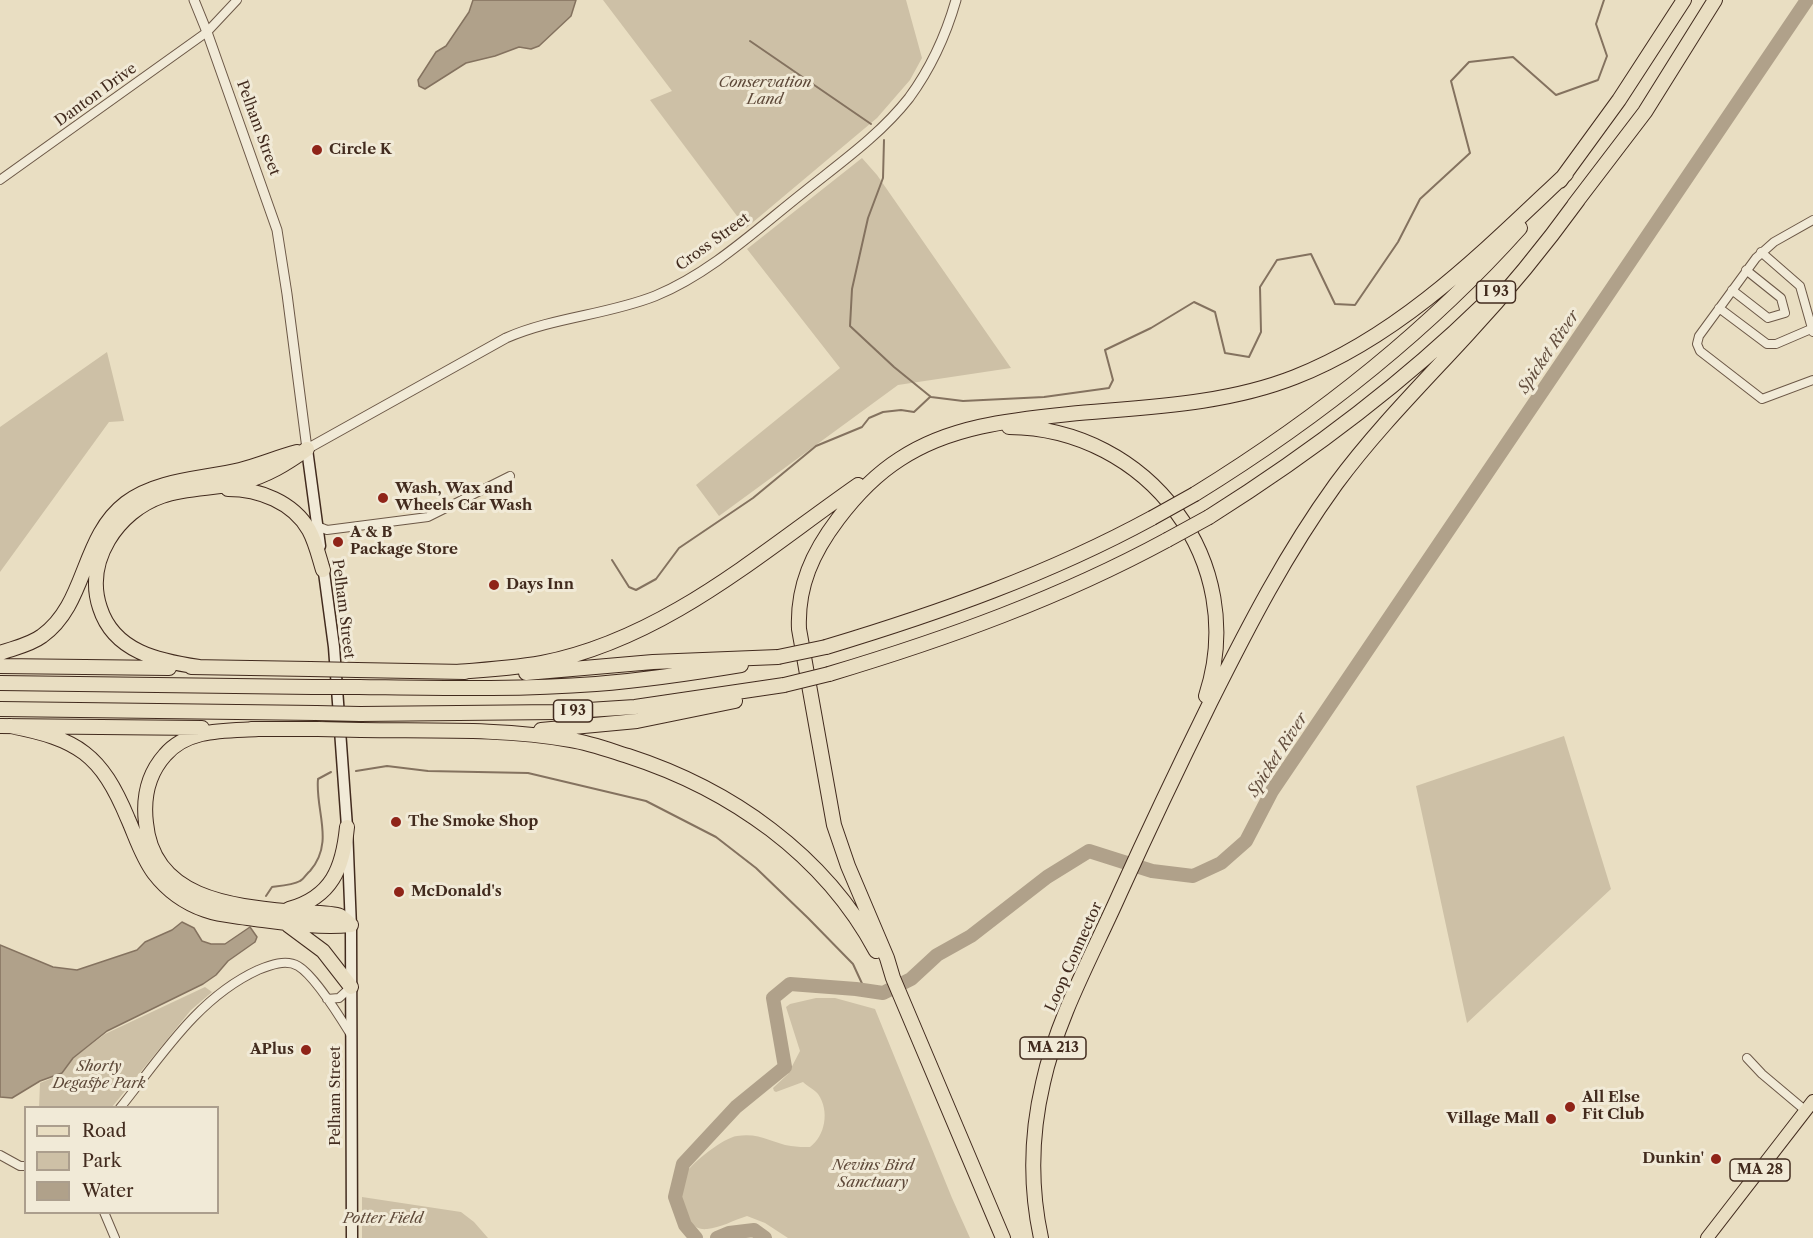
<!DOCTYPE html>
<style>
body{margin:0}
#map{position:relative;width:1813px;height:1238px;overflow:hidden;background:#e9dec2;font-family:"Libre Caslon Text",serif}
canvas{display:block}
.legend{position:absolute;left:24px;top:1106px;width:195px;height:108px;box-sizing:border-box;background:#f1ead7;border:2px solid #ab9e8d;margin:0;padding:8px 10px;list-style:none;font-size:18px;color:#422b1e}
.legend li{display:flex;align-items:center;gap:12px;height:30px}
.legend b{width:30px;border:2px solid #ab9e8d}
</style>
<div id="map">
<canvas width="1813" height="1238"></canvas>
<ul class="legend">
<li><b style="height:8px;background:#e9dec2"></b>Road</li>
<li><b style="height:16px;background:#cdc0a6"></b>Park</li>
<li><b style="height:16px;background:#b0a18a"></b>Water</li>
</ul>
</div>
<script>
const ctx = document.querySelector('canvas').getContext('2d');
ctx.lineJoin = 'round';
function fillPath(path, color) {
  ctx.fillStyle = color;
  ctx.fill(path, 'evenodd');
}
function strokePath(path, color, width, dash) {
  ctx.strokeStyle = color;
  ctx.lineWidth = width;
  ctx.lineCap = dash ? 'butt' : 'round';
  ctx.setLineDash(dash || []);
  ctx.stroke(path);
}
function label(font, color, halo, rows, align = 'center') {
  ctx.font = font + ' "Libre Caslon Text",serif';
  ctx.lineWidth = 6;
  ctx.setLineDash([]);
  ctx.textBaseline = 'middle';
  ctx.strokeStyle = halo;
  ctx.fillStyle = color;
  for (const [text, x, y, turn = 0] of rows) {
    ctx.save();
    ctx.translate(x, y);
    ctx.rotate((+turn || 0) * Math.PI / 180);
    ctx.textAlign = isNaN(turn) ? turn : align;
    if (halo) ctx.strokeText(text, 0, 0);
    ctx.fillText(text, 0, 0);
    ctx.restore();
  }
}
const green = new Path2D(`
 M603 0H906L922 58 910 80 877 118 746 228 650 100 672 91Z
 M862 158 877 175 1011 368 898 385 719 516 696 485 840 368 747 249Z
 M107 352 124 421 109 422 0 572V427Z
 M1564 736 1611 889 1467 1023 1416 786Z
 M205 987 212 992 191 1010 112 1107 39 1108 40 1083 62 1074 73 1058 105 1034Z
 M816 998H835L875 1009 952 1198 970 1238H788L765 1223 747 1216C734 1220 720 1228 707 1229 683 1232 675 1190 685 1174 693 1162 723 1138 737 1136 759 1132 772 1143 791 1146 797 1147 804 1147 810 1147 825 1136 830 1111 818 1094 815 1090 807 1086 803 1082L776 1092 774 1091 773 1088 788 1074 800 1051 786 1007 790 1004Z
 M362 1197 461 1212 474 1222 488 1238H362Z`);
const water = new Path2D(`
 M473 0H576L571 16 539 46 531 49 519 47 495 56 466 63 425 89 419 86 418 80 436 52 446 46 469 12Z
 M182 922 194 928 202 941 211 944H225L250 927 257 937 255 942 228 961 216 975 203 984 107 1031 73 1058 62 1073 40 1081 12 1098 0 1097V945L53 967 77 970 137 950 145 942 172 930Z`);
const stream = new Path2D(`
 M750 41 871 124
 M884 140 883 178 868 218 852 289 850 326 894 367 931 397 963 401 1044 397 1109 388 1113 380 1105 350 1151 328 1194 302 1215 312 1225 353 1249 357 1261 332 1260 287 1277 260 1311 254 1335 304 1355 305 1398 242 1420 199 1470 153 1451 81 1469 62 1513 57 1556 95 1598 80 1607 56 1596 24 1604 0
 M612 560 629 587 636 590 656 579 679 548 753 498 816 446 862 427 869 418 883 412 901 410 914 412 930 397
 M356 771 387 766 428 771 528 773 646 801 716 837 756 868 808 918 853 964 865 990
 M266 896 272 887C280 886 293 885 300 881 304 879 307 873 310 871 335 842 315 811 318 779L331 772`);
const river = new Path2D(`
 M696 1238 685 1225 675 1197 683 1164 736 1107 785 1067 773 998 790 984 856 989 883 993 911 979 937 955 971 936 1047 877 1089 851 1152 871 1193 876 1221 863 1246 841 1272 791 1807 0
 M717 1238 729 1233 754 1230 765 1238`);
const minor = new Path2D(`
 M0 180 207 32 237 0
 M1813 220 1774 242 1756 258 1699 336 1697 344 1700 351 1762 399 1813 380
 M1761 252 1800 286 1813 332
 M1732 290 1768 318 1785 313 1781 298 1746 270
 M1719 308 1767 344H1776L1811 329
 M317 526 327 530 428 517 510 476
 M327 999 339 998 351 987
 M1747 1058 1762 1074 1806 1111
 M120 1108C161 1057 197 998 258 970 270 965 286 959 298 966 315 976 340 1017 351 1035
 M0 1155 20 1166H26
 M104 1212 115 1238`);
const tertiary = new Path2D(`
 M194 0 207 32 277 230 287 294 307 449 506 338C554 317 607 315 655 296 711 273 757 229 804 192 840 163 880 135 909 98 931 68 946 35 956 0`);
const secondary = new Path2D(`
 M307 449 320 546
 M323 565 334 647 347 827 351 928 352 1238`);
const primary = new Path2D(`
 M1707 1238 1813 1101`);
const motorway = new Path2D(`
 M1560 181 1619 100 1684 0
 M1574 205 1645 112 1715 0
 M1009 427C1148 428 1250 562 1206 696
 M228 489C259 489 293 502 309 530 316 543 319 557 323 570
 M1195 494C1315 420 1426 333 1520 228
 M1209 517C1309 454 1399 387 1484 304
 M826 647C939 613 1049 574 1152 518
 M0 653C14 648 30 645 42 636 87 604 81 537 126 503 158 479 203 479 240 470 259 465 278 457 297 452
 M0 666 169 668
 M191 667 310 669
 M199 667C159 661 114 652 100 608 84 561 118 511 162 496 188 487 216 489 243 482 268 475 286 464 307 449
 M357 670 465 672
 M456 672C484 670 514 668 542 663 664 639 759 554 858 485
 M526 673 653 662 778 657
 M829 674C946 639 1060 598 1167 540
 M0 683 313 687
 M359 687C438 688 517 690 596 684 645 680 693 673 741 665
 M0 709 316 713
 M360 714 557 712 635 707 784 685
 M0 726 202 728
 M10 726C78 739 101 754 128 819 136 837 142 857 154 873 167 890 185 903 205 910 221 916 238 916 255 919 286 923 319 928 351 925
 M251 729H318
 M258 729C226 731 188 728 165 755 148 774 143 798 146 823 153 900 234 906 295 912 306 913 331 912 340 916 344 918 347 922 351 925
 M361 730C431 731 502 728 571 740 590 743 609 750 628 756 730 789 824 854 876 951
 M541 730 637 721 735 701
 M289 909C332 897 343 868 347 827
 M288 925 323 951 351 987
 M1003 1238 893 978 887 958 848 866 834 825 799 629C797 586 813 552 838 519 856 495 875 475 900 459 950 426 1011 420 1069 414 1145 407 1224 405 1295 377 1402 335 1484 251 1566 174
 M1041 1238C1030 1187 1031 1134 1043 1083 1057 1018 1093 954 1120 893 1149 829 1179 766 1210 703 1248 627 1286 553 1336 484 1376 430 1422 384 1467 335 1507 292 1544 247 1578 200`);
const motorwayBridge = new Path2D(`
 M1152 518 1195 494
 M1167 540 1209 517
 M778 657 826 647
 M310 669 357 670
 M784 685 829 674
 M313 687H359
 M316 713 360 714
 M318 729 361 730`);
const markers = [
 [317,150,6,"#8f2418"],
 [383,498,6,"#8f2418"],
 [338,542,6,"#8f2418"],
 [494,585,6,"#8f2418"],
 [396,822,6,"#8f2418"],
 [399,892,6,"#8f2418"],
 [306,1050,6,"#8f2418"],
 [1570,1107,6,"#8f2418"],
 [1551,1119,6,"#8f2418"],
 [1716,1159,6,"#8f2418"]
];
const shields = [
 [1496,292,39],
 [573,711,39],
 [1053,1048,66],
 [1760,1170,60]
];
const shieldNames = [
 ["I 93",1496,292],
 ["I 93",573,711],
 ["MA 213",1053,1048],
 ["MA 28",1760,1170]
];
const parkNames = [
 ["Conservation",765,83],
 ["Land",765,100],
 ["Shorty",99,1067],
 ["Degaspe Park",99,1084],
 ["Nevins Bird",873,1166],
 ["Sanctuary",873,1183],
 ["Potter Field",383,1219]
];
const streetNames = [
 ["Danton Drive",96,95,-36],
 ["Pelham Street",258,128,70],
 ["Cross Street",713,242,-36],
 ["Pelham Street",343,609,83],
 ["Loop Connector",1074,957,-66],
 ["Pelham Street",336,1096,-90]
];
const poiNames = [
 ["Circle K",329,150],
 ["Wash, Wax and",395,489],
 ["Wheels Car Wash",395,506],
 ["A & B",350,533],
 ["Package Store",350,550],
 ["Days Inn",506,585],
 ["The Smoke Shop",408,822],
 ["McDonald's",411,892],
 ["APlus",294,1050,"right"],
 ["All Else",1582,1098],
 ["Fit Club",1582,1115],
 ["Village Mall",1539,1119,"right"],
 ["Dunkin'",1704,1159,"right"]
];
const waterNames = [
 ["Spicket River",1549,352,-56],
 ["Spicket River",1278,755,-57]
];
fillPath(green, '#cdc0a6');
fillPath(water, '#b0a18a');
strokePath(water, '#84725f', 1.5);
strokePath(stream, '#84725f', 2);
strokePath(river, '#b0a18a', 14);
strokePath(minor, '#6c5847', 10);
strokePath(tertiary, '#6c5847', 11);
strokePath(secondary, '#422b1e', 13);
strokePath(primary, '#422b1e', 14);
strokePath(motorway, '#422b1e', 16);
strokePath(minor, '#f1ead7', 8);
strokePath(tertiary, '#f1ead7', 9);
strokePath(secondary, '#f1ead7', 10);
strokePath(primary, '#e9dec2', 12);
strokePath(motorway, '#e9dec2', 14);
strokePath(motorwayBridge, '#422b1e', 16, []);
strokePath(motorwayBridge, '#e9dec2', 14);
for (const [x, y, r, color] of markers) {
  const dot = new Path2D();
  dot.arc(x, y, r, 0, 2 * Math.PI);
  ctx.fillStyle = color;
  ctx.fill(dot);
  strokePath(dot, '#f1ead7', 2);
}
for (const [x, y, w] of shields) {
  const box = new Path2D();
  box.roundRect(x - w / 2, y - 11, w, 22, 4.5);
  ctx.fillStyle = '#f1ead7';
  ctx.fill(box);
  strokePath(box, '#422b1e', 1.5);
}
label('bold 14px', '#422b1e', null, shieldNames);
label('italic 15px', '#5e4939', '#f1ead7', parkNames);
label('15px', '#422b1e', '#f1ead7', streetNames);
label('bold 15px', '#422b1e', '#f1ead7', poiNames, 'left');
label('italic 16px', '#634e3e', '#f1ead7', waterNames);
</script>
